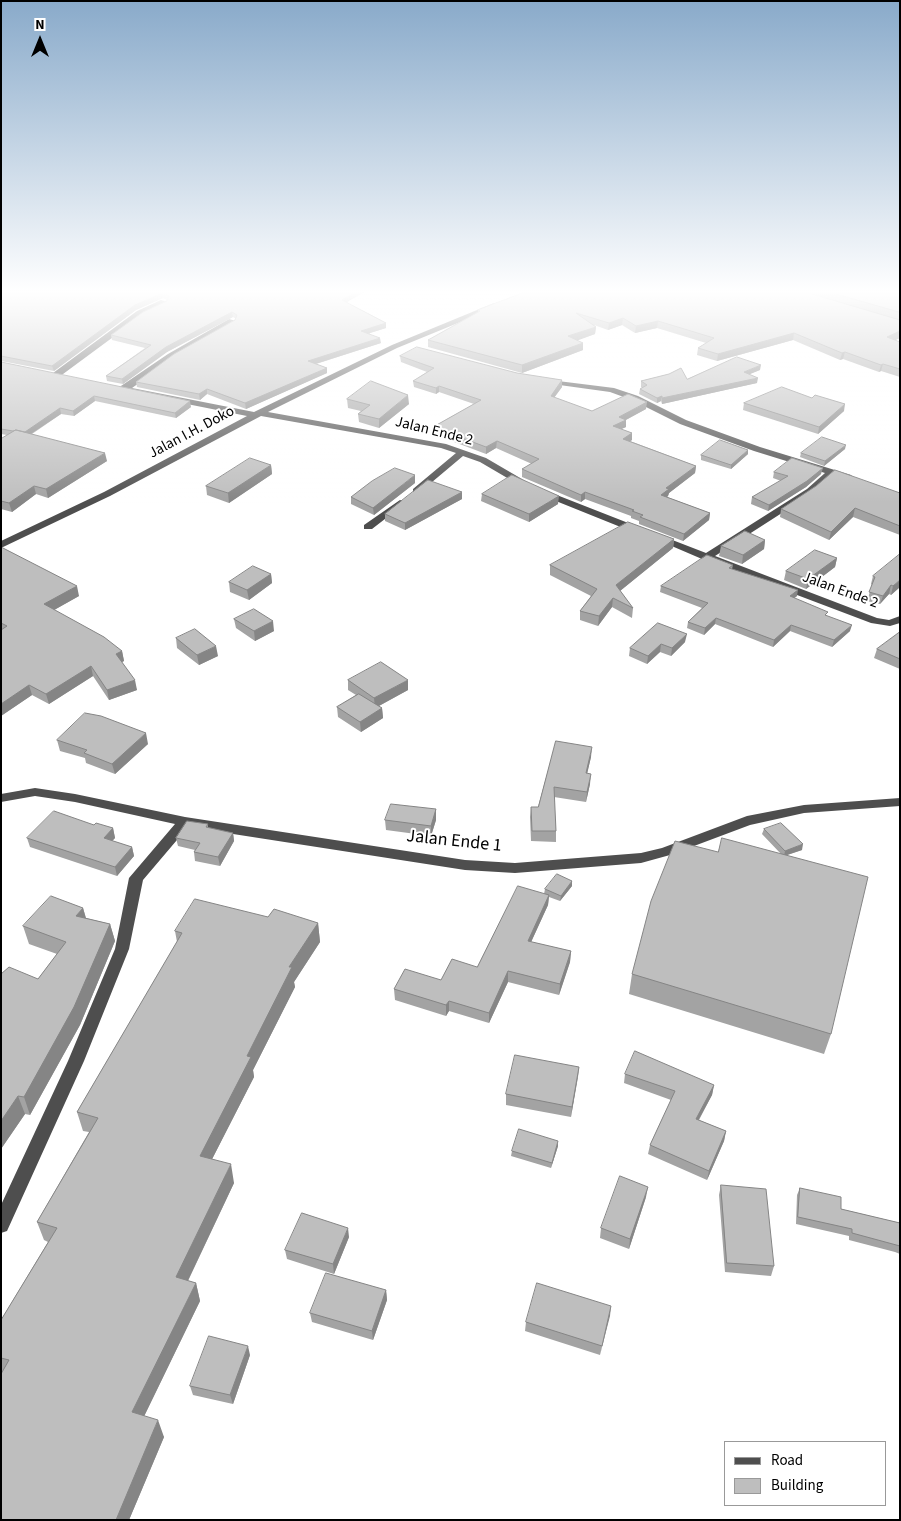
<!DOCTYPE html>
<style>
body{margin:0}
#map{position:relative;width:901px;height:1521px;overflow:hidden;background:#fff;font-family:"Source Sans 3",sans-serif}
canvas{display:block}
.frame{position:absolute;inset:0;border:2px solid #000;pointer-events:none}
.legend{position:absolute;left:724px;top:1441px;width:162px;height:65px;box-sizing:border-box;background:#fff;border:1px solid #999;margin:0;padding:6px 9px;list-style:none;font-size:15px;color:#000}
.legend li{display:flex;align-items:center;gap:10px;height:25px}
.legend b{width:25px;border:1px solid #999}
.north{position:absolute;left:15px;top:15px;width:50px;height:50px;-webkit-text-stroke:4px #fff;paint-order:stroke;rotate:0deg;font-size:14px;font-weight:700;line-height:20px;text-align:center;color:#000}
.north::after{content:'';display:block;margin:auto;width:18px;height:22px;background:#000;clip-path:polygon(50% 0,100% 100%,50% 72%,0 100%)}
</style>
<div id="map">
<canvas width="901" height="1521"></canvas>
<div class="frame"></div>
<ul class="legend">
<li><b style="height:6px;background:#4e4e4e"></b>Road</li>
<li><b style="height:14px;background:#bebebe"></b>Building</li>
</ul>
<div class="north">N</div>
</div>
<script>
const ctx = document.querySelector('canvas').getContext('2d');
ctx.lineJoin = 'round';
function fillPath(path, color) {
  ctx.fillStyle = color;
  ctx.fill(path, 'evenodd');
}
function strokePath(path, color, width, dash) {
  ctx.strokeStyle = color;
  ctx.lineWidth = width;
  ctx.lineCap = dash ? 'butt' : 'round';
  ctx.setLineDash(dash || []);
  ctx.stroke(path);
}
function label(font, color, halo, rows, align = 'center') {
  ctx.font = font + ' "Source Sans 3",sans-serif';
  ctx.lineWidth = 4;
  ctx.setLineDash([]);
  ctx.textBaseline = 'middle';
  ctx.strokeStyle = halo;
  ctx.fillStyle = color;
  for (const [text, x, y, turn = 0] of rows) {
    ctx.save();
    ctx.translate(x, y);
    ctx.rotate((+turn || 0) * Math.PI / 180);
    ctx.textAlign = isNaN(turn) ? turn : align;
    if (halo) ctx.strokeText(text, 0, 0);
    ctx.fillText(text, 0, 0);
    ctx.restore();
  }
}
const minor = new Path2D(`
 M161 300 168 302 143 315 59 377H53V373L137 311Z
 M494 303 498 305 497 307 397 348 268 412 446 444 486 458 527 482V486H521L480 462 463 456 419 493H413V489L456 453 441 448 261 416 110 496 1 548V541L104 492 247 416 122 391 118 388 168 354 229 319 236 321 174 358 132 388 254 412 392 345Z
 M542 379 614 388 638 396 686 420 760 447 851 475 853 477 848 480 834 476 813 493 715 556 877 618 889 620 900 616V623L890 626 871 623 702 559 653 538 658 535 662 536 706 553 807 489 825 473 754 451 680 424 632 400 610 392 545 383 541 381Z
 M544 490 641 528 642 530 637 533 633 532 541 495V491Z
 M400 500 403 501V505L372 529H364V525Z
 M35 788 75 794 185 817 465 860 515 863 641 853 662 848 747 816 804 805 900 798V806L804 813 750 825 670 855 641 863 515 873 465 870 188 827 143 880 129 949 84 1061 7 1231 1 1233V1205L68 1061 115 949 129 878 175 824 75 802 35 796 1 802V794Z`);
const wall = new Path2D(`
 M1 291H366L346 302 386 323V328L369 333 381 343 316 364 327 368V373L246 409 207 394 200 400 137 387 136 382 236 319 233 317 167 352 123 384 107 381 106 376 145 348 112 340 111 335 167 300 163 298 136 310 54 371 1 361Z
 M528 291H900V320L842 303 900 320V338L895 340 900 342V377L881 371 879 372 843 359 840 360 793 340 717 361 697 355 698 348 706 343 657 328 635 333 622 325 608 330 594 325 596 327 595 334 577 340 583 350 522 373 428 347V340L478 313V310Z
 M400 356 562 380V387L554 398 592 411 646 409 626 420V427L621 429 632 433V440L630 441 696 466 695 473 669 493 668 496 667 497 710 513 709 520 683 541 639 524V521L631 518V516L585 499 581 502 522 477V469L532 464 496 448 486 454 433 434V427L474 404 439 392 436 394 414 387 413 381 427 372 401 362Z
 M1 362 191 407 176 418 95 401 74 416 61 414 32 434 107 461 48 498 36 494 12 512 1 509V439L7 435 1 434Z
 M760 370 749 374 757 383 662 404 661 401 657 403 639 394 640 389 642 388 641 387V381L669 374 687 379Z
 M347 399 409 404 379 428 359 422 358 414 361 411 348 408Z
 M744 403 844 411 818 434 743 410Z
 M845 449 824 466 800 457 801 453Z
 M748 454 731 469 701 460V455Z
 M271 465 272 474 229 503 207 495 206 486Z
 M774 472 821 474 806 487 768 511 751 504 752 497 781 481 773 478Z
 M415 483 374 515 351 504V497Z
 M462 492V499L405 530 385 521V514Z
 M900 493V535L853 517 829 540 780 517 781 509Z
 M482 494 558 504 529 522 481 501Z
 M674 539 673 548 620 591 633 608 632 618 612 607 598 626 580 620V611L591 596 550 575V565Z
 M765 540 764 549 742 564 719 556 721 546Z
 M1 547 79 596 54 610 122 651 124 661 122 662 137 690 109 700 93 676 49 704 32 695 1 716Z
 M837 558 835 567 806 589 784 580 786 571Z
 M733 565 732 569 797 596 794 598 827 616 850 631 832 647 790 631 773 647 715 624 704 635 687 628 688 622 702 608 660 592 661 586Z
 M271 574 272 583 249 600 230 592 229 582Z
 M873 576 900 587 891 595 889 594 880 604 867 601 872 585 871 584Z
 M234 619 274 631 255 641 236 628Z
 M658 623 685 642 671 656 660 652 647 664 629 656 630 648Z
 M900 632V669L874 658 877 649Z
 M176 638 218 656 199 665 177 648Z
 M348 680 408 690 379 706 382 708 383 718 361 732 338 717 337 707 356 695 348 690Z
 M57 740 148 744 115 774 86 763 85 758 60 751Z
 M556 741 591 757 587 773 590 784 586 802 554 797 556 831V842L531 841 530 817 531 807H538Z
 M436 809V820L431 836 386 830 385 820Z
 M208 824V828L233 833 234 841 220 866 195 861 194 852 195 850 178 846 176 838Z
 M94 825 113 828 115 838 112 841 132 847 134 856 117 876 30 847 27 838Z
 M764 829 802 850 787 855 831 1034 824 1054 629 994 632 974 718 852 781 854 762 834Z
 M572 886 560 901 549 897 548 905 531 942 571 951 570 962 559 995 508 982 489 1023 449 1011 446 1016 395 1000 394 989 441 980 477 967 544 894 545 889Z
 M83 908 86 918 110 924 115 941 80 1025 30 1115 25 1114 1 1149V974L38 979 57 954 29 944 23 926Z
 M268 917 318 923 320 942 294 982 295 987 253 1070 254 1077 212 1159 234 1183 188 1281 196 1283 200 1301 144 1416 164 1437 129 1520H1L2 1372H1V1320L48 1242 44 1240 37 1222 89 1132 83 1131 77 1112 177 942 175 931Z
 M579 1067 571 1117 506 1105V1094Z
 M625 1074 714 1085 712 1095 699 1120 726 1131 724 1141 707 1180 648 1154 650 1145 671 1100 624 1083Z
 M558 1146 551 1168 511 1156 512 1151Z
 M721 1185 774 1266 771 1276 725 1272 719 1195Z
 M800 1188 841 1209 900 1223V1254L895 1252 849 1240V1236L796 1224 797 1195Z
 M646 1197 629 1249 600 1238 601 1228Z
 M349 1237 334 1274 287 1259 285 1250Z
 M386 1290 387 1300 373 1340 312 1322 310 1313Z
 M611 1306 600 1355 525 1331 526 1322Z
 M250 1355 233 1404 193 1395 190 1386Z`);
const shadedWall = new Path2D(`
 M358 291H366L342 305V300Z
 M163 293V298L136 310 54 371 52 366 135 305Z
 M232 312 233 317 167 352 123 384 122 379 166 347Z
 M623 318 622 325 608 330 609 323Z
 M658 321 657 328 635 333 636 326Z
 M386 323V328L361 336V331Z
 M596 327 595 334 568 344V336Z
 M900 331V338L885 345 887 337Z
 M794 333 793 340 717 361 718 354Z
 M380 338 381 343 309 366 308 361Z
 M583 343V350L522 373V365Z
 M845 352 843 359 840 360 842 353Z
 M883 364 881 371 879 372 881 365Z
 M761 365 760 370 743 377 744 372Z
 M327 368V373L246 409 245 403Z
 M758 378 757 383 662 404V398Z
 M562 380V387L550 403 551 396Z
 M439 386V392L436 394V388Z
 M207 389V394L200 400 199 394Z
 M408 395 409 404 379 428V419Z
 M94 396 95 401 74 416 73 411Z
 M662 396 661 401 657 403V398Z
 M190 401 191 407 176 418 175 413Z
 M647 402 646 409 618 424 619 417Z
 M845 404 844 411 818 434 819 427Z
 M60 408 61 414 23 439 22 434Z
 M626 420V427L613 433V426Z
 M632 433V440L623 446V439Z
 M497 441 496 448 486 454V447Z
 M846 445 845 449 824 466 825 461Z
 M748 450V454L731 469V465Z
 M105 453 107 461 48 498 46 489Z
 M271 465 272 474 229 503 228 493Z
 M696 466 695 473 669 493 668 496 660 502 661 495 666 488Z
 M823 468 821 474 806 487 768 511 769 505Z
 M415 475V483L374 515 373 508Z
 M34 486 36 494 12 512 9 503Z
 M462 492V499L405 530V523Z
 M585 492V499L581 502V495Z
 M559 496 558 504 529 522V514Z
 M855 508 853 517 829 540 831 532Z
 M710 513 709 520 683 541 684 534Z
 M674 539 673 548 615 595 616 585Z
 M765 540 764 549 742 564 743 555Z
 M837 558 835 567 806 589 808 579Z
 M271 574 272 583 249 600 247 590Z
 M900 580V587L891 595 893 586Z
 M891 585 889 594 880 604 883 596Z
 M77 586 79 596 47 614 44 604Z
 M798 590 797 596 788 603 790 596Z
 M613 598 612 607 598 626 599 616Z
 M716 618 715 624 704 635 705 628Z
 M273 621 274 631 255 641 254 631Z
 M791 625 790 631 773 647 774 640Z
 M852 625 850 631 832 647 834 640Z
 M687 634 685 642 671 656 672 648Z
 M661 644 660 652 647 664 648 656Z
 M216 646 218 656 199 665 197 655Z
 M122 651 124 661 118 664 116 654Z
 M91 666 93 676 49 704 46 694Z
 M135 680 137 690 109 700 107 690Z
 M408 680V690L375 708 374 698Z
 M29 685 32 695 1 716V704Z
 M382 708 383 718 361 732 360 722Z
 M146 733 148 744 115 774 112 764Z
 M592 747 591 757 585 783 586 773Z
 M591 774 590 784 586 802 587 792Z
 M436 809V820L431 836V826Z
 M113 828 115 838 106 847 104 838Z
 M233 833 234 841 220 866 218 857Z
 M803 844 802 850 784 856 785 851Z
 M132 847 134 856 117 876 115 867Z
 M572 881V886L560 901 561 896Z
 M549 895 548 905 527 951 528 941Z
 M83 908 88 926 76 916Z
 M318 923 320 942 294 982 295 987 253 1070 254 1077 204 1175 200 1156 289 967Z
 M110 924 115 941 80 1025 30 1115 24 1097Z
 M571 951 570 962 559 995 560 984Z
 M508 971V982L489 1023V1013Z
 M449 1001V1011L446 1016V1005Z
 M579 1067 578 1077 571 1117 572 1107Z
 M714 1085 712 1095 694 1128 696 1119Z
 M18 1096 25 1114 1 1149V1121Z
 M726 1131 724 1141 707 1180 709 1171Z
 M558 1141V1146L551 1168 552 1163Z
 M231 1164 234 1183 181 1295 176 1277Z
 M648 1187 646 1197 629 1249 630 1239Z
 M348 1228 349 1237 334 1274 333 1264Z
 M196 1283 200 1301 138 1429 132 1412Z
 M386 1290 387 1300 373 1340 372 1331Z
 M611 1306 610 1316 600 1355 602 1346Z
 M248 1346 250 1355 233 1404 230 1395Z
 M158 1420 164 1437 129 1520H116Z`);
const building = new Path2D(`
 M1 291H358L342 300 386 323 361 331 380 338 308 361 327 368 245 403 207 389 199 394 136 382 174 354 235 320 237 315 232 312 166 347 122 379 106 376 151 345 111 335 143 312 167 301 169 296 163 293 135 305 52 366 1 356Z
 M528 291H802L900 320V331L887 337 900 342V369L883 364 881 365 845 352 842 353 794 333 718 354 698 348 714 338 658 321 636 326 623 318 609 323 576 313 596 327 568 336 583 343 522 365 428 340 480 311 478 310Z
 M826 291H900V312Z
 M417 347 517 373 562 380 551 396 592 411 628 394 647 402 619 417 626 420 613 426 632 433 623 439 696 466 666 488 669 489 661 495 710 513 684 534 640 517 643 515 632 511 634 510 585 492 581 495 522 469 539 459 497 441 486 447 433 427 481 400 439 386 436 388 413 381 434 368 400 356Z
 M737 357 761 365 744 372 758 378 662 398V396L657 398 640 389 647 385 641 381 669 374 681 368 687 379Z
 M1 362 190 401 175 413 94 396 73 411 60 408 25 432 16 430 13 431 1 429Z
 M371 381 408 395 379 419 358 414 370 405 347 399Z
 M782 387 812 398 815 395 845 404 819 427 744 403Z
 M16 430 105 453 46 489 34 486 9 503 1 501V439Z
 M822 437 846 445 825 461 801 453Z
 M720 440 748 450 731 465 701 455Z
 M250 458 271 465 228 493 206 486Z
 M792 458 823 468 807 481 769 505 752 497 788 476 774 472Z
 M395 468 415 475 373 508 351 497 372 481Z
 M835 470 900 493V526L855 508 831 532 781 509 816 486Z
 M512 475 559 496 529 514 482 494Z
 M428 480 462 492 405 523 385 514Z
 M628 522 674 539 616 585 633 608 613 598 599 616 580 611 597 589 550 565Z
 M745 531 765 540 743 555 721 546Z
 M1 547 77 586 44 604 104 637 122 651 116 654 135 680 107 690 91 666 46 694 29 685 1 704V630L7 626 1 623Z
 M815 550 837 558 808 579 786 571Z
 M900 554V580L893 586 891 585 883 596 869 592 875 577 873 576Z
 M707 555 733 565 729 568 798 590 790 596 828 612 825 615 852 625 834 640 791 625 774 640 716 618 705 628 688 622 708 603 661 586Z
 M253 566 271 574 247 590 229 582Z
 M254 609 273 621 254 631 234 619Z
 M658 623 687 634 672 648 661 644 648 656 630 648Z
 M195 629 216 646 197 655 176 638Z
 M900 632V659L877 649Z
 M381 662 408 680 374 698 348 680Z
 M359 694 382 708 360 722 337 707Z
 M85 713 101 716 146 733 112 764 84 753 87 750 57 740Z
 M556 741 592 747 586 773 591 774 587 792 554 787 556 831H532L531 807H538Z
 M391 804 436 809 431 826 385 820Z
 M54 811 94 825 96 823 113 828 104 838 132 847 115 867 27 838Z
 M187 821 208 824 206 827 233 833 218 857 194 852 200 843 176 838Z
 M781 823 803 844 785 851 764 829Z
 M722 838 868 877 831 1034 632 974 651 901 675 841 718 852Z
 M557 874 572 881 561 896 545 889Z
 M518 886 549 895 528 941 571 951 560 984 508 971 489 1013 449 1001 446 1005 394 989 405 969 441 980 452 959 477 967Z
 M51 896 83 908 76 916 110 924 74 1007 24 1097 18 1096 1 1121V974L9 967 38 979 66 942 23 926Z
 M195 899 268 917 274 909 318 923 289 967H292L247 1056 251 1057 200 1156 231 1164 176 1277 196 1283 132 1412 158 1420 116 1520H1V1374L9 1360 1 1358V1320L57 1228 37 1222 98 1118 77 1112 182 933 175 931Z
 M635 1051 714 1085 696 1119 726 1131 709 1171 650 1145 675 1091 625 1074Z
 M515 1055 579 1067 572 1107 506 1094Z
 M519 1129 558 1141 552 1163 512 1151Z
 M620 1176 648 1187 630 1239 601 1228Z
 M721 1185 766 1189 774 1266 727 1263Z
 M800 1188 841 1197V1209L900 1223V1246L852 1233V1229L798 1217Z
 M302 1213 348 1228 333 1264 285 1250Z
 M326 1273 386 1290 372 1331 310 1313Z
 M537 1283 611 1306 602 1346 526 1322Z
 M209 1336 248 1346 230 1395 190 1386Z`);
const farStreetnames = [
 ["Jalan Ende 2",434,432,14],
 ["Jalan I.H. Doko",192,433,-28],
 ["Jalan Ende 2",840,591,20]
];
const streetNames = [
 ["Jalan Ende 1",454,842,6]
];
fillPath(minor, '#4e4e4e');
fillPath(wall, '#a3a3a3');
fillPath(shadedWall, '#858585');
fillPath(building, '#bebebe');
strokePath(building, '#858585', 1);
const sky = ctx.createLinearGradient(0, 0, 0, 503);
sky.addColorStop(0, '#89aaca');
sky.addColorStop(0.58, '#fff');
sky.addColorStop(1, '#ffffff00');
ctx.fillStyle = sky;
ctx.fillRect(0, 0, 901, 503);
label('15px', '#000', '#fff', farStreetnames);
label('18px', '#000', '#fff', streetNames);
</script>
